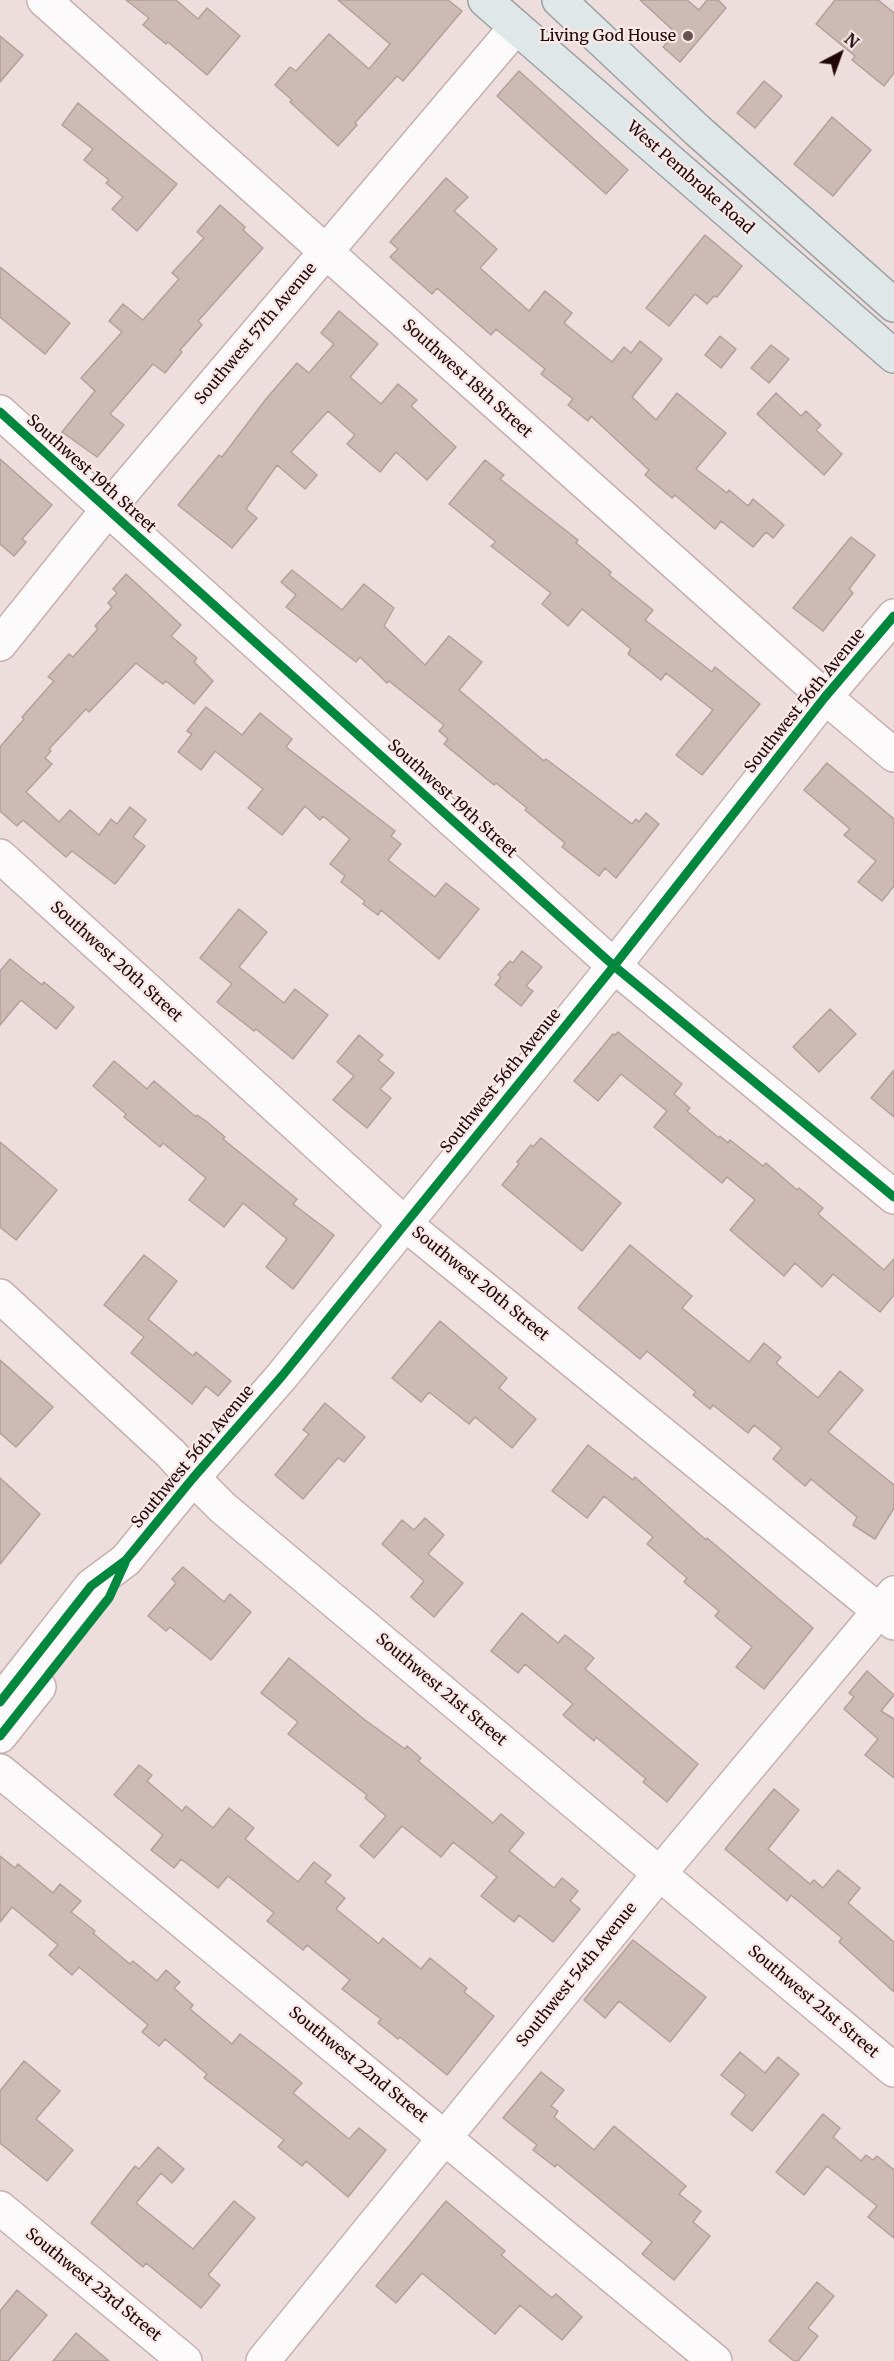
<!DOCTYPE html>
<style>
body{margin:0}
#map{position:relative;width:894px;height:2361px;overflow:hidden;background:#eddddc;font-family:Merriweather,serif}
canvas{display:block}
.north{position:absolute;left:810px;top:24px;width:60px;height:60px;-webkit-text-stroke:4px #f8e8e7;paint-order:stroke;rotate:41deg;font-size:16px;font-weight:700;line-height:24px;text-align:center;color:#210808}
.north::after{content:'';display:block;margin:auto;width:21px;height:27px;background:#210808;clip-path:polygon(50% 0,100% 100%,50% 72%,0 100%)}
</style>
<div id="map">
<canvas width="894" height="2361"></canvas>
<div class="north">N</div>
</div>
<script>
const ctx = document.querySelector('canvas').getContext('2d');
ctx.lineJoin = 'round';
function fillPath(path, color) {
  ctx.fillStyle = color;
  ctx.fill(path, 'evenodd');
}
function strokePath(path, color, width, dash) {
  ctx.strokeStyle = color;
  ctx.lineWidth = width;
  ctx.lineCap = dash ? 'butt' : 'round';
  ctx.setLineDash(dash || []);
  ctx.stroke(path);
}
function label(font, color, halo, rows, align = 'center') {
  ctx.font = font + ' Merriweather,serif';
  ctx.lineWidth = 4.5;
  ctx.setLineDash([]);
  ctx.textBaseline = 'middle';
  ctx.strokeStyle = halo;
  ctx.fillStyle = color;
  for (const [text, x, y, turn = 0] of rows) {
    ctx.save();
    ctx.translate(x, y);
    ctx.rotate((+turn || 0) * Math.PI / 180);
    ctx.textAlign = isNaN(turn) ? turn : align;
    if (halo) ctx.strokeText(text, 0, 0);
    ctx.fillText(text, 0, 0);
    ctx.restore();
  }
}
const building = new Path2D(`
 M126 0H176L198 19 207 8 240 36 207 75 168 42 166 44 143 25 149 18Z
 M338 0H448L462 11 403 81 397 76 355 123 357 125 338 146 290 102 292 100 275 85 290 67 296 71 329 34 369 69 390 44Z
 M640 0H687L699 10 707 0H718L726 8 680 62 663 47 676 33Z
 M835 0H878L894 13V73L884 86 852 60 855 56 816 24Z
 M0 36 23 55 0 82Z
 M519 71 628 170 606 194 497 96Z
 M764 81 782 96 755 128 737 113Z
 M78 103 177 184 137 231 112 209 123 197 106 183 109 180 84 160 93 149 62 125Z
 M832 117 871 150 833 196 794 164Z
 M446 178 468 197 454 211 497 249 480 268 529 311 545 291 572 313 564 323 612 362 624 347 631 353 640 341 662 359 632 397 656 420 677 393 726 433 696 469 727 493 729 490 748 506 753 499 784 525 773 538 766 532 753 547 721 521 715 529 675 495 672 498 645 475 649 470 591 416 588 421 568 405 573 399 541 374 545 369 496 329 491 335 437 288 432 294 390 257 398 249 390 242Z
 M220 205 245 227 243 230 263 248 198 321 202 325 180 350 182 352 165 373 153 364 110 414 124 425 97 457 62 432 95 391 81 378 122 332 109 321 123 304 143 320 179 279 172 273 204 238 197 232Z
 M705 235 742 266 717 297 714 296 707 304 695 294 669 326 646 308Z
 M0 267 70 323 45 354 0 317Z
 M339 311 378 344 350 377 381 404 398 384 417 400 411 406 456 447 427 480 396 452 380 472 347 444 355 435 328 411 291 452 317 475 305 489 277 465 246 509 257 518 232 548 178 505 219 455 222 457 266 399 297 363 309 373 334 344 321 333Z
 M720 336 736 349 721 368 705 355Z
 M771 345 789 359 769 383 751 368Z
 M776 393 801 416 806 411 821 425 816 430 842 454 824 475 757 414Z
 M0 459 52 505 22 539 26 542 14 556 0 544Z
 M485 460 504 475 500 479 578 540 576 543 611 572 609 575 653 610 645 620 712 672 715 667 760 704 702 775 676 755 713 710 666 673 661 680 628 654 631 649 582 609 568 626 542 604 551 593 491 546 496 542 449 504Z
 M851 537 875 555 849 589 853 593 823 631 793 608Z
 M292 570 342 610 364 584 394 608 384 626 425 665 449 636 482 662 459 690 544 761 546 759 632 824 636 819 639 822 646 813 659 824 616 878 605 868 599 876 562 847 565 843 525 810 527 808 496 783 494 785 444 744 448 739 439 731 444 725 389 681 387 683 360 657 356 662 286 607 296 595 281 582Z
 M126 574 181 625 171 636 197 658 194 662 213 681 194 704 166 681 163 684 136 663 89 712 86 709 49 749 51 751 45 758 52 764 26 792 59 822 70 810 99 835 111 819 117 824 130 807 146 820 133 837 145 846 115 884 72 851 66 857 23 820 17 826 0 811V747L24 719 22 717 54 681 48 677 69 654 73 657 98 629 95 626 112 607 108 603 117 593 113 589Z
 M206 707 242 735 260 713 292 739 286 747 395 831 391 836 401 844 388 860 435 897 446 883 479 909 439 959 381 910 378 915 363 904 365 901 341 882 345 876 330 864 350 839 323 816 320 820 305 806 282 835 248 808 263 789 215 751 201 770 178 752 192 734 187 731Z
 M827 763 894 819V886L882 901 858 882 876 861 844 835 850 829 804 790Z
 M239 909 267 932 239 967 284 1003 295 989 328 1015 293 1059 256 1029 254 1031 217 1002 232 984 200 958Z
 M522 951 542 967 526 986 533 991 521 1006 495 985 501 977 498 975 510 961 513 963Z
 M10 959 42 985 44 982 74 1007 56 1029 21 1000 0 1025V971Z
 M830 1009 856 1034 819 1072 793 1047Z
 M618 1032 682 1084 674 1094 690 1108 687 1111 719 1138 720 1136 728 1143 730 1140 763 1166 766 1163 797 1190 799 1188 823 1208 818 1214 884 1270 894 1259V1295L880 1312 833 1274 822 1287 795 1263 784 1276 730 1230 755 1200 727 1177 722 1183 654 1127 667 1111 621 1074 598 1101 574 1081 613 1034 615 1035Z
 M359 1035 383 1055 378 1060 394 1073 380 1089 391 1098 367 1128 333 1100 354 1076 337 1062Z
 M114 1061 147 1089 154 1081 196 1117 197 1115 206 1121 225 1137 223 1139 297 1199 293 1204 334 1235 293 1289 266 1267 287 1239 243 1203 224 1227 189 1200 206 1178 163 1143 160 1147 124 1117 126 1114 93 1086Z
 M894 1070V1117L871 1098Z
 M541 1138 621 1203 582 1251 502 1185 519 1164 517 1162 531 1145 533 1147Z
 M0 1142 57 1190 16 1240 0 1227Z
 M630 1245 692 1296 682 1308 749 1362 764 1343 781 1357 776 1363 818 1398 840 1371 863 1390 828 1432 894 1485V1508L875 1539 853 1525 857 1517 811 1479 805 1486 773 1459 782 1448 754 1425 748 1433 713 1405 710 1409 693 1395 696 1392 647 1351 640 1359 578 1308Z
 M144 1255 177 1281 148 1319 193 1356 196 1352 231 1381 218 1396 206 1386 192 1404 131 1353 144 1337 104 1305Z
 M440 1321 507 1378 499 1388 536 1419 512 1448 475 1417 469 1424 429 1392 421 1402 392 1378Z
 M0 1360 53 1407 16 1447 0 1433Z
 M325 1403 365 1437 344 1462 338 1458 303 1499 275 1475 309 1434 303 1430Z
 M588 1445 633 1480 635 1477 706 1540 707 1538 813 1628 764 1689 736 1667 752 1647 715 1616 719 1611 684 1582 687 1578 647 1544 653 1537 604 1496 587 1518 552 1491Z
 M0 1478 40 1514 0 1564Z
 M425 1518 444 1535 428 1554 463 1583 434 1617 411 1597 424 1581 382 1544 402 1520 414 1530Z
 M183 1567 224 1602 230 1594 251 1612 211 1660 170 1627 166 1631 148 1616 176 1583 172 1579Z
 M522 1613 558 1643 565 1635 594 1658 585 1669 698 1764 667 1802 643 1782 646 1779 596 1737 594 1741 563 1715 573 1704 525 1664 518 1673 491 1651Z
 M289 1658 365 1720 405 1749 407 1746 421 1758 418 1761 493 1823 501 1814 524 1833 509 1851 554 1888 562 1878 578 1891 570 1901 580 1909 553 1942 519 1915 514 1922 481 1896 497 1877 453 1842 441 1857 402 1826 374 1858 360 1846 386 1816 365 1798 367 1795 288 1734 298 1722 261 1693Z
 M867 1671 894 1695 881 1711 894 1719V1778L865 1755 878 1739 844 1709 854 1697 849 1693Z
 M139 1765 152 1775 147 1781 182 1811 186 1806 213 1828 229 1808 254 1828 245 1839 298 1882 314 1862 331 1875 325 1882 345 1898 336 1909 379 1944 383 1938 421 1969 430 1958 467 1988 464 1992 494 2016 447 2075 400 2037 398 2039 378 2023 381 2019 342 1989 350 1980 307 1945 303 1950 267 1921 274 1913 228 1876 218 1888 181 1859 174 1868 151 1850 163 1835 114 1795Z
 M774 1789 799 1810 768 1849 810 1884 814 1880 823 1888 838 1870 860 1888 848 1903 894 1942V1992L839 1942 842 1938 791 1895 787 1901 725 1849Z
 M0 1856 15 1868 18 1864 53 1893 60 1884 81 1901 71 1912 95 1931 93 1933 101 1940 130 1964 133 1961 157 1981 166 1970 180 1982 174 1988 193 2005 190 2009 232 2044 240 2034 280 2065 302 2083 293 2093 349 2139 359 2128 386 2150 348 2197 306 2161 302 2166 278 2147 284 2140 204 2078 207 2074 165 2039 159 2046 142 2032 148 2025 79 1967 72 1975 49 1955 58 1945 12 1907 0 1922Z
 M633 1940 706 1997 670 2042 619 2001 605 2018 584 2000Z
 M740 2052 765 2073 778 2057 799 2074 752 2131 731 2114 746 2095 721 2075Z
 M24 2061 60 2091 36 2119 73 2150 47 2181 0 2143V2091Z
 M541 2072 564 2090 551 2106 558 2111 554 2117 594 2150 614 2126 686 2186 679 2194 701 2211 693 2222 710 2236 674 2280 642 2254 652 2242 557 2164 555 2167 533 2150 537 2145 503 2118Z
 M823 2114 840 2128 833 2137 861 2161 866 2155 873 2160 877 2156 894 2170V2238L868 2217 877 2206 827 2166 804 2195 776 2172Z
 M158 2147 184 2169 172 2183 161 2173 136 2203 193 2249 234 2201 255 2218 208 2275 220 2285 201 2308 146 2263 143 2267 91 2223 135 2166 139 2169Z
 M446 2201 505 2251 501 2255 552 2298 556 2294 582 2317 562 2340 520 2305 495 2334 422 2273 396 2303 376 2286Z
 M817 2282 834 2296 808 2328 818 2336 798 2361H794L769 2341Z
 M17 2290 47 2315 8 2361H0V2311Z
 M76 2333 109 2361H53Z`);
const minor = new Path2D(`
 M44 0 825 697 894 755
 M0 412 614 966 894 1197
 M0 644 108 509 516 27
 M0 856 404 1223 894 1623
 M0 1296 170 1453 193 1478 223 1508 894 2070
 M0 1702 91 1586 126 1560 193 1478 282 1376 614 966 825 697 894 616
 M0 1736 39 1687
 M0 1771 715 2361
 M0 2208 185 2361
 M263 2361 660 1873 894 1593`);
const major = new Path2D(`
 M485 0 894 356
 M559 0 697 130 894 305`);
const cycleway = new Path2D(`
 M0 412 614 966 894 1197
 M0 1702 91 1586 126 1560 193 1478 282 1376 614 966 825 697 894 616
 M0 1736 109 1598 125 1563`);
const markers = [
 [688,36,6,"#685352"]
];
const poiNames = [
 ["Living God House",676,36]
];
const streetNames = [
 ["West Pembroke Road",690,178,41],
 ["Southwest 57th Avenue",256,334,-50],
 ["Southwest 18th Street",467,379,42],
 ["Southwest 19th Street",91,474,42],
 ["Southwest 56th Avenue",805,701,-51],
 ["Southwest 19th Street",452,799,42],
 ["Southwest 20th Street",116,962,42],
 ["Southwest 56th Avenue",501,1081,-51],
 ["Southwest 20th Street",480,1284,39],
 ["Southwest 56th Avenue",193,1457,-50],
 ["Southwest 21st Street",441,1690,40],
 ["Southwest 54th Avenue",577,1975,-51],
 ["Southwest 21st Street",813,2002,40],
 ["Southwest 22nd Street",358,2065,39],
 ["Southwest 23rd Street",93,2285,39]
];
fillPath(building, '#cebab5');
strokePath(building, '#b3a09b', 1.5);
strokePath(minor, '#c5b0af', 36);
strokePath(major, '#9aa1a2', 36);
strokePath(minor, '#fcfafa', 33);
strokePath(major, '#e0e7e8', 33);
strokePath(cycleway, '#00873e', 9);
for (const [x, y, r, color] of markers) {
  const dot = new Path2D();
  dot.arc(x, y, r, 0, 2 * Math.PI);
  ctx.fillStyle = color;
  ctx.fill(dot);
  strokePath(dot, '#f8e8e7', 2);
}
label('16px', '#210808', '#f8e8e7', poiNames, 'right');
label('16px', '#210808', '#f8e8e7', streetNames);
</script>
